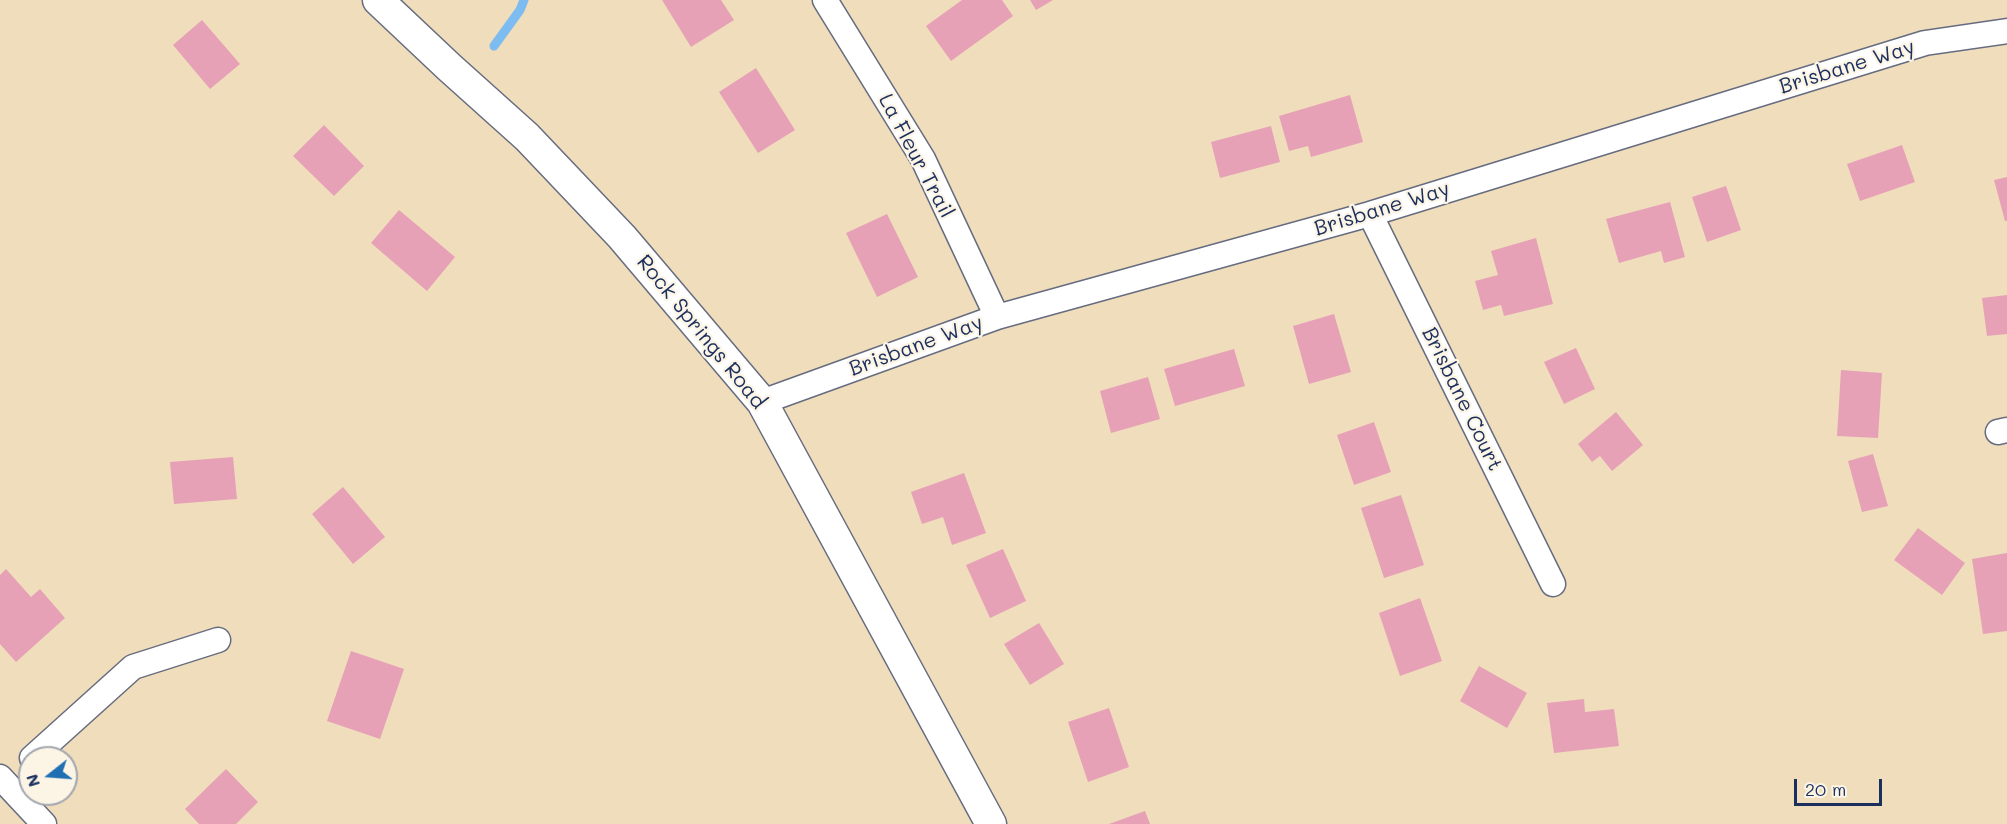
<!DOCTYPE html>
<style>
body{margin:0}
#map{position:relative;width:2007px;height:824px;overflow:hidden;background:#f0ddbc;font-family:Mali,sans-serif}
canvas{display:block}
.north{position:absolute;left:18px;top:746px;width:60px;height:60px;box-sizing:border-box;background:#fcf5e5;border:2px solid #a2a6af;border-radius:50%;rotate:253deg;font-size:16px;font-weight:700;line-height:24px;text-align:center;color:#1b2f5e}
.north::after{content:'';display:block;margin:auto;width:21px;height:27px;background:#1f6fb2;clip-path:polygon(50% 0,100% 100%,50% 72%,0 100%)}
.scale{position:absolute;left:1794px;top:779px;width:88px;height:27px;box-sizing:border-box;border:3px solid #1b2f5e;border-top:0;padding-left:8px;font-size:18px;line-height:21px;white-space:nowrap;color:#1b2f5e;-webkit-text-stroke:4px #fcf5e5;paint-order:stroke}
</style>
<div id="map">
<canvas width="2007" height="824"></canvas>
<div class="north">N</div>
<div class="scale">20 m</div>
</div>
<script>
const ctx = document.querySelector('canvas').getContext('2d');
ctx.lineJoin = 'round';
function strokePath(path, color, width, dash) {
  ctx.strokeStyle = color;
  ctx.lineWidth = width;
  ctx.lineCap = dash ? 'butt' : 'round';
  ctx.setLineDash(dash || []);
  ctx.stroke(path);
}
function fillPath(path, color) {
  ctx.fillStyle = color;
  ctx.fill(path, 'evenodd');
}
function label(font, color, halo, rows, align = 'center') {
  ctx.font = font + ' Mali,sans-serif';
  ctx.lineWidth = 4.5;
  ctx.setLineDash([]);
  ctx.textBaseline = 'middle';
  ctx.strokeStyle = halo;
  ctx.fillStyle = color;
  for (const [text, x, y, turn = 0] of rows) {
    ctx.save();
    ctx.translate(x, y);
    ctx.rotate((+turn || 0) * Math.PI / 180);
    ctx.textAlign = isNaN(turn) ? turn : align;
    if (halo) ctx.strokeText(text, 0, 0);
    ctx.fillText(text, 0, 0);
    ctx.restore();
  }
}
const stream = new Path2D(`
 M494 46 520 10 524 0`);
const building = new Path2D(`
 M662 0H721L734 20 691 47Z
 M962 0H1002L1013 16 951 61 926 26Z
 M1030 0H1053L1036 10Z
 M202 20 240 64 210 89 173 45Z
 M756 68 795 130 758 153 719 92Z
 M1350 95 1363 142 1311 157 1308 146 1289 151 1279 116Z
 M324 125 364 166 334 196 293 156Z
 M1271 126 1280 162 1220 178 1211 142Z
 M1902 145 1915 182 1860 201 1847 164Z
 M2007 177V221H2005L1994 180Z
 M1726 186 1741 230 1707 242 1692 197Z
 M1670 202 1685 257 1664 263 1661 251 1619 263 1606 219Z
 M399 210 455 257 427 291 371 243Z
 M887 214 918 277 877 297 846 233Z
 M1536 238 1553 304 1504 316 1501 305 1483 310 1475 281 1498 275 1491 251Z
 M2007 295V334L1987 336 1982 298Z
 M1334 314 1351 372 1309 384 1293 326Z
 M1576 348 1595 389 1564 404 1544 362Z
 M1234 349 1245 386 1175 406 1164 369Z
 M1841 370 1882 373 1878 438 1837 436Z
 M1148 377 1160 419 1111 433 1100 391Z
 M1616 412 1643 445 1612 471 1600 456 1592 462 1578 444Z
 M1374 422 1391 472 1354 485 1337 435Z
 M1873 454 1888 506 1862 512 1848 461Z
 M233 457 237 499 174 504 170 462Z
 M964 473 986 533 952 545 943 517 922 524 911 492Z
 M343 487 385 537 353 564 312 514Z
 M1401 495 1424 565 1384 578 1361 508Z
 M1918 528 1965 563 1942 595 1894 560Z
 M1003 549 1026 601 990 618 966 565Z
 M2007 553V631L1983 634 1972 559Z
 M6 569 31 597 40 589 65 618 16 662 0 644V575Z
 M1420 598 1442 661 1400 676 1379 613Z
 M1039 623 1064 664 1030 685 1004 644Z
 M351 651 404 669 380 739 327 721Z
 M1479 666 1527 693 1507 728 1460 701Z
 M1584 699 1585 712 1614 709 1619 746 1554 753 1547 703Z
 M1109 708 1129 767 1088 782 1068 722Z
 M226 769 258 802 236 824H199L185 809Z
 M1145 811 1150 824H1109Z`);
const minor = new Path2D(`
 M825 0 923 159 997 317
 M1370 214 1553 584
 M762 402 997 317 1370 214 1925 43 2007 31
 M1998 432 2007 430
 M32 758 133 667 218 640
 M0 777 44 824`);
const tertiary = new Path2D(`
 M378 0 449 67 527 137 622 237 762 402 991 824`);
const streetNames = [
 ["Brisbane Way",1847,67,-17],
 ["La Fleur Trail",916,156,62],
 ["Brisbane Way",1382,209,-17],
 ["Rock Springs Road",701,332,51],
 ["Brisbane Way",916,346,-20],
 ["Brisbane Court",1462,399,64]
];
strokePath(stream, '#7cbcf1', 9);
fillPath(building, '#e6a1b7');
strokePath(minor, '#666c7f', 27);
strokePath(tertiary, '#666c7f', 33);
strokePath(minor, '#fff', 24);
strokePath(tertiary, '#fff', 30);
label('21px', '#1b2f5e', '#fcf5e5', streetNames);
</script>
